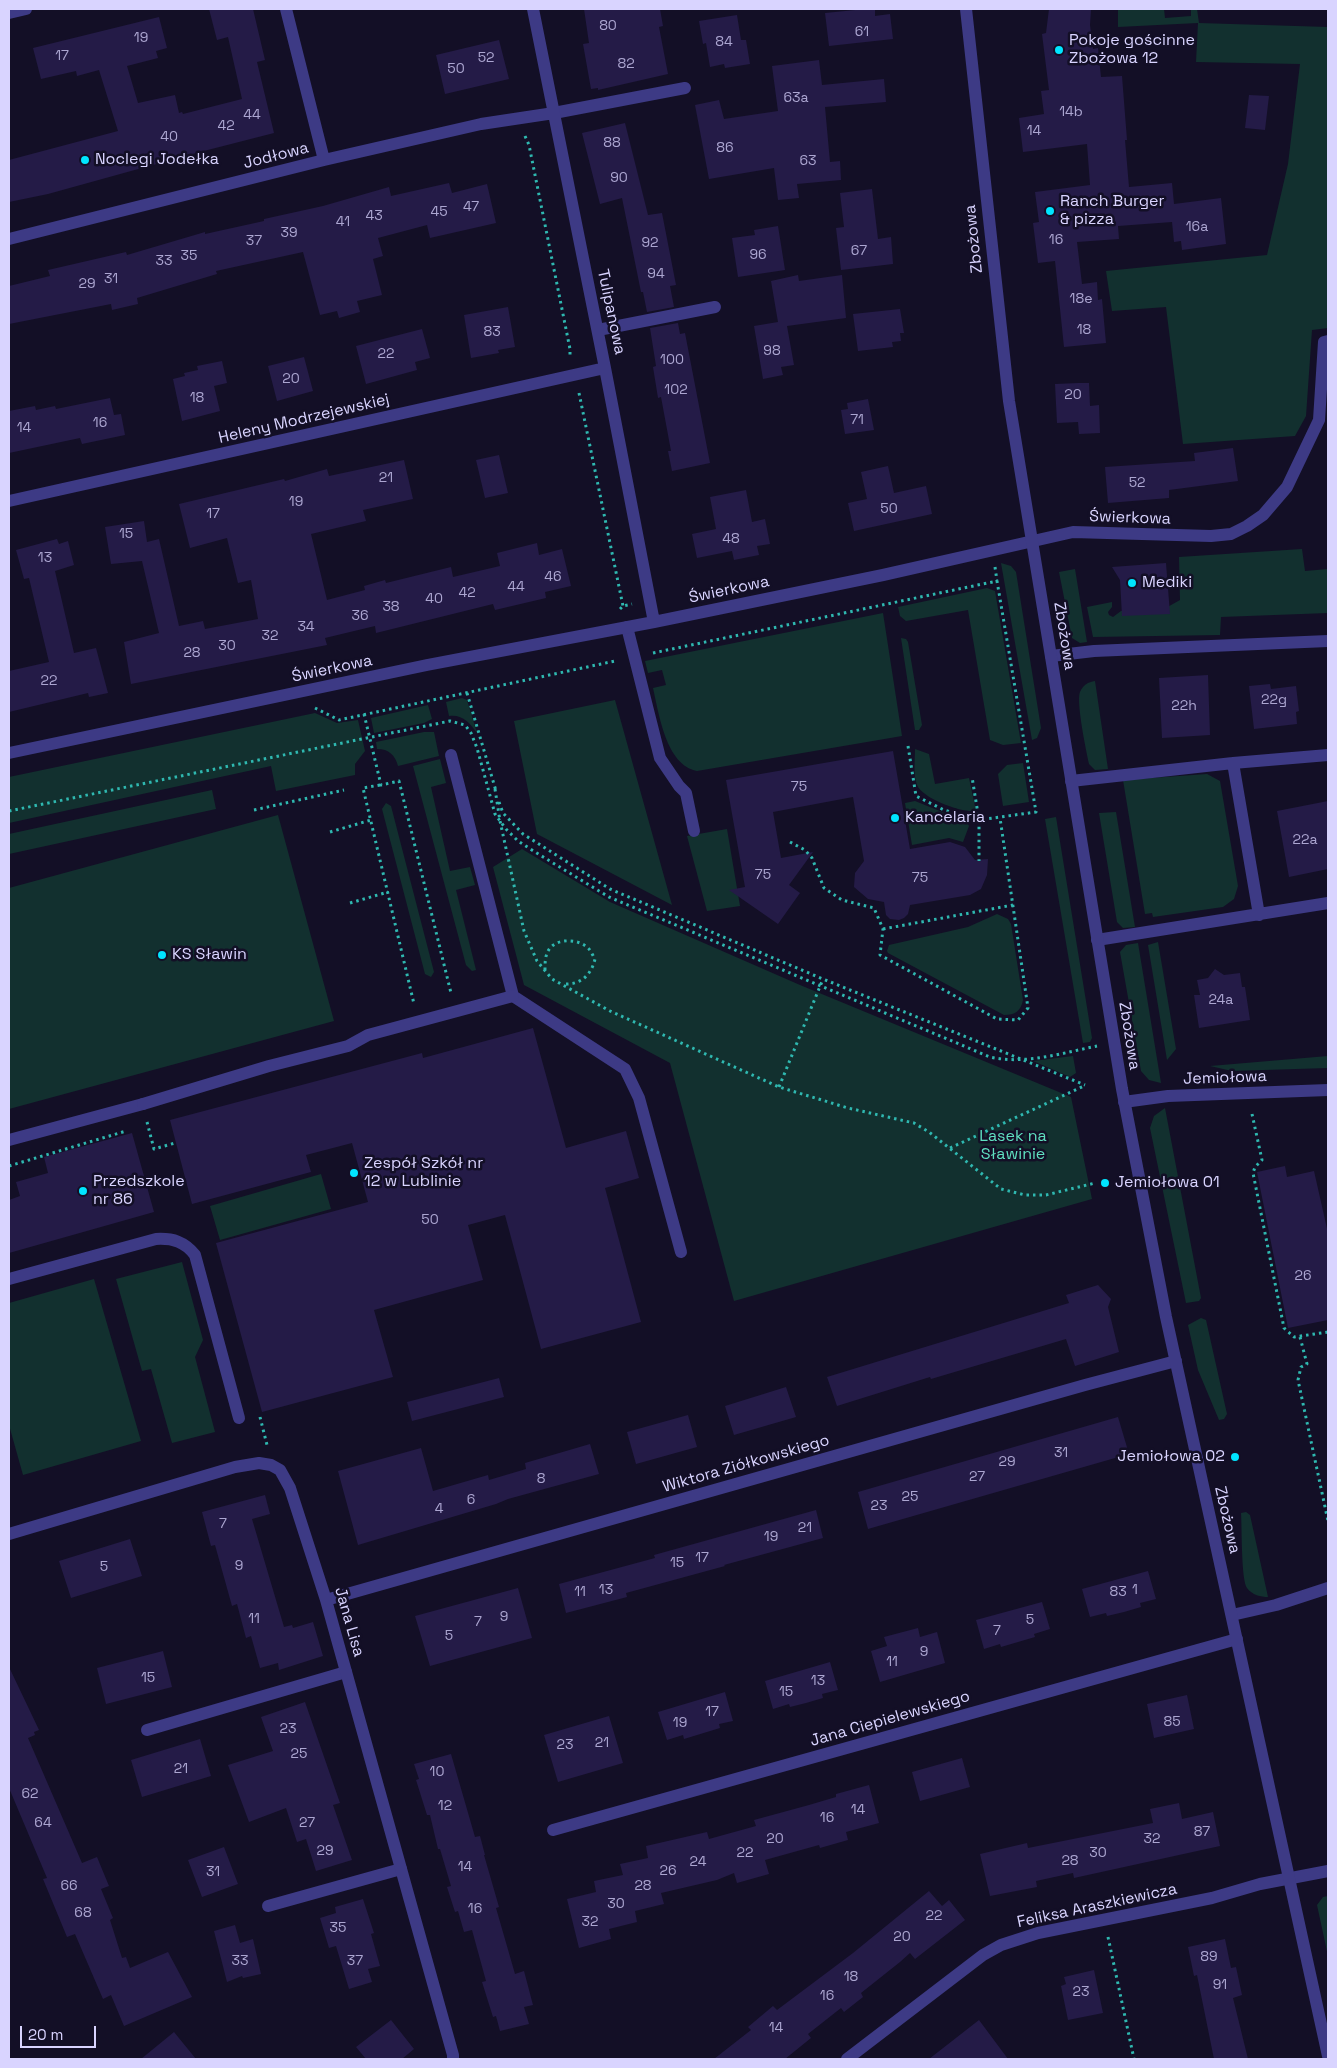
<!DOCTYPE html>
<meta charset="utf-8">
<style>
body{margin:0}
#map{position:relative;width:1337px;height:2068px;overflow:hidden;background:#130f26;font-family:"Space Grotesk",sans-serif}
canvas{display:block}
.frame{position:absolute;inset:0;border:10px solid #d9d4ff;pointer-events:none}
.scale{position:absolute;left:20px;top:2026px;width:76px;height:22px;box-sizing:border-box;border:2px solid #d9d4ff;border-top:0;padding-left:6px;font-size:15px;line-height:18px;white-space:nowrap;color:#d9d4ff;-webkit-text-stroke:4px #130f26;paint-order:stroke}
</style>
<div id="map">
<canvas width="1337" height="2068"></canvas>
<div class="frame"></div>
<div class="scale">20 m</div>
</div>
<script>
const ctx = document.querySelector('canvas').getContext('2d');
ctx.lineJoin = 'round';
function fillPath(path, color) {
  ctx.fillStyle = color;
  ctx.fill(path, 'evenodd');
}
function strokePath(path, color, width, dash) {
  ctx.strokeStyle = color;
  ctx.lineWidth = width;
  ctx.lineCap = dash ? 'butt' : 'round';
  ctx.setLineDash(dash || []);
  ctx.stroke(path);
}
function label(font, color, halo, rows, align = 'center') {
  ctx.font = font + ' "Space Grotesk",sans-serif';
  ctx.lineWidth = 5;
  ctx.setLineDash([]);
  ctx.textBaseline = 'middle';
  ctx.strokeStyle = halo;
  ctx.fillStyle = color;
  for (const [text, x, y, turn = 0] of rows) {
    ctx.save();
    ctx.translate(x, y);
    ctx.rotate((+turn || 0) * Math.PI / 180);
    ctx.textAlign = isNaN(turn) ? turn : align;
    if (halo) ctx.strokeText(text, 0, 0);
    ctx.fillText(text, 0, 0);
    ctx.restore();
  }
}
const green = new Path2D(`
 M1118 9H1164L1165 18 1191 16V9H1197L1199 23 1328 27V328L1312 330 1306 416 1295 436 1183 444 1166 307 1112 311 1106 271 1267 255 1288 164 1300 64 1196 62 1198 23 1118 27Z
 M1302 549 1305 571 1328 569V613L1221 617 1220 635 1093 637 1087 607 1112 602V607L1108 612 1109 615 1113 617 1121 611 1164 609 1180 600 1179 557Z
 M1001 563 1011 566 1016 572 1041 728 1037 738 1032 740Z
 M1075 569 1087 642 1080 643 1072 638 1059 572Z
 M987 588 995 591 1021 743 1003 745 990 740 968 610 906 621 900 616 898 607Z
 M883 613 902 736 697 771C666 765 659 714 653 688L666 685 662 670 648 673 645 661Z
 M901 638 906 639 908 642 922 725 919 730H915Z
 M1095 681 1108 769 1095 770 1089 764C1086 750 1076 702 1080 692 1083 685 1088 682 1095 681Z
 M462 698 467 700 477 733C470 723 462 714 449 716L446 702Z
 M615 700 672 905 537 834 514 721Z
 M428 705 432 719 424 723 374 733 371 718Z
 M315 713 337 723 358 720 365 751 355 764V775L276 791 271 766 9 823V777Z
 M424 732H434L439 756 398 766C395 755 389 749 377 749L376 742Z
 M915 749 929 754 935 784 969 778 976 811C962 813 923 799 917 785 913 775 915 760 915 749Z
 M440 759 446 783 431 787 450 871 470 867 475 885 456 890 476 970 472 971 466 965 413 766Z
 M1023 763 1029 802 1003 806 998 774 1007 765Z
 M1207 774 1220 781 1238 886 1234 899 1223 907 1153 917 1152 913 1145 914 1123 780Z
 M212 790 216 809 9 854V834Z
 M915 801 967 822 969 826 963 842 949 838 912 845 905 803Z
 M386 803 391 806 434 972 431 977 425 974 382 809Z
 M1116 812 1135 927 1123 928 1117 922 1099 813Z
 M278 815 334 1021 9 1109V888Z
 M1056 817 1092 1038 1090 1042 1083 1043 1045 819Z
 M727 829 740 906 707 911 687 836Z
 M522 849 610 902 800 985 1071 1097 1092 1199 734 1301 670 1063 524 985 493 867Z
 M997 914 1008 919 1011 924 1023 1000C1021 1011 1015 1015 1004 1015L888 953 887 951 889 945 968 927Z
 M1158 942 1176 1049 1167 1060 1148 945Z
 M1138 943 1161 1083 1149 1080 1141 1071 1120 952 1126 945Z
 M1073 1056 1076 1073 1070 1077 1033 1061Z
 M1328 1056V1068L1232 1071 1210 1066Z
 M1165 1108 1201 1298 1199 1301 1186 1303 1150 1128 1154 1116Z
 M321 1174 331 1209 220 1240 210 1206Z
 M182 1262 203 1340 195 1357 215 1432 172 1443 151 1369 142 1371 116 1279Z
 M94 1279 141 1441 23 1475 9 1425V1303Z
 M1201 1318 1206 1320 1227 1414 1224 1419 1219 1420 1198 1370 1188 1325Z
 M1246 1512 1250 1515 1268 1597C1261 1597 1252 1595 1247 1588 1241 1580 1242 1527 1241 1513Z
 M1328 1896V1956L1317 1905 1323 1897Z`);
const building = new Path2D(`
 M209 9H253L265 60 257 62 274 133 196 153 48 194 9 202V160L118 131 99 70 77 76 76 71 41 79 33 48 159 17 167 48 156 51 158 58 127 66 138 103 175 95 179 113 182 112 183 114 242 99 228 37 217 40Z
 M584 9H660L663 26 659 27 668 74 598 90V88L591 89 583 44 589 43Z
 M865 9H875V16L890 14 893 39 829 46 825 13Z
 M1049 9H1091L1090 25 1093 49 1098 48 1101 77 1122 76 1127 140H1125L1129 187 1172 183 1174 204 1221 198 1226 244 1182 250 1181 241 1174 242 1172 222 1118 226 1119 239 1077 242 1082 284 1097 282 1098 300 1102 299 1106 343 1064 347 1055 261 1038 263 1033 223 1039 222 1035 192 1090 185 1087 144 1023 152 1019 118 1044 114 1041 91 1049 90 1042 34 1046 33Z
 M737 15 741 40H746L750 64 725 68 724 64 710 67 706 43 703 44 699 21Z
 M499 40 509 79 445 94 436 55Z
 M819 60 822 85 884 79 886 102 825 107 830 162 840 161 841 180 797 184 799 198 778 200 774 168 709 179 695 105 719 100 724 119 778 111 772 66Z
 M1249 95 1269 96 1265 130 1245 128Z
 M625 123 648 215 662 213 676 285 670 286 674 307 647 312 643 292H641L622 198 600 204 582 133Z
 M449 183 452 193 487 184 496 223 430 238 427 225 378 238 383 256 373 259 382 295 357 301 360 312 339 318 337 311 320 315 303 252 216 271 217 274 137 298 138 304 112 310 111 304 9 324V286L50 276 48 270 126 252 127 255 205 232V234L264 221V219L323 206 389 187 391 196Z
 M872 189 878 239 891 237 893 264 841 270 836 228 844 227 840 193Z
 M778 226 785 270 738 277 732 238 755 235 754 230Z
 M798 275 799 281 842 275 846 318 787 326 794 365 781 367 783 375 763 379 754 326 778 322 771 281Z
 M508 307 515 347 498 350 499 353 471 358 464 315Z
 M900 309 904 333H900L901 341 892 342 893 347 858 351 853 314Z
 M678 323 680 334 685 333 710 463 672 471 668 451H671L661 397 658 398 653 367 656 366 650 328Z
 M422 329 430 358 415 362 417 370 366 384 356 346Z
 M304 357 313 391 277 401 268 366Z
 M222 361 227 383 214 386 220 411 182 421 173 379 185 376 184 373 198 370 197 366Z
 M1079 383H1089L1090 406 1099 405 1100 433 1079 434 1078 422 1057 423 1055 384Z
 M110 398 114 415 121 414 125 435 82 444 80 438 9 453V411L35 406 36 410 55 406 56 409Z
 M868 399 874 430 845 434 841 410 848 409 847 403Z
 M1233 448 1238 481 1169 490V498L1108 503 1105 467 1195 461 1194 453Z
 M499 455 508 493 485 498 476 460Z
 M404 460 413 499 363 510 366 521 311 534 327 600 365 590 364 586 385 580 386 583 451 567 453 577 500 566 497 553 537 543 539 555 562 549 571 586 545 592 546 598 495 610 493 604 376 633 375 626 325 638 327 645 131 684 124 642 159 633 142 561 111 564 105 527 144 521 147 542 159 539 179 626 203 621 205 629 258 619 251 580 238 583 227 538 190 548 179 504 284 479 285 481 327 469 329 476Z
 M888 466 894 493 926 486 932 514 854 531 848 503 867 499 861 472Z
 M746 490 752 522 765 519 770 544 757 546 759 555 734 560 732 551 697 558 692 534 716 529 710 497Z
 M57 539 59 544 68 541 74 565 55 571 74 653 96 648 108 693 89 697 88 693 9 712V671L49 662 29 578 24 579 16 550Z
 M1166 563 1170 614 1122 616 1120 580 1112 567Z
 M1208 675 1210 735 1162 738 1159 678Z
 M1270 684 1271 689 1296 686 1299 711 1296 712 1297 724 1254 729 1249 686Z
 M893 751 910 849 950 842 965 847 975 860 988 859 987 875 981 889 970 895 910 905 908 914 904 918 899 920 890 919 886 915 884 902 868 899 854 887 855 873 864 861 853 797 773 812 781 858 813 852 789 885 800 893 778 924 729 890 745 887 726 780Z
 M1328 801V869L1289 877 1277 811Z
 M1215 969 1224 975 1240 973 1242 987H1245L1250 1020 1199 1028 1194 995H1200L1197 980 1208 978Z
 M533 1028 566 1148 626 1131 639 1178 605 1188 641 1322 541 1349 505 1215 468 1225 483 1280 374 1310 393 1377 262 1412 216 1243 368 1202 352 1143 306 1155 311 1172 192 1204 170 1120 422 1053 423 1058Z
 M132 1133 154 1212 9 1253V1200L20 1196 16 1182 48 1173 44 1157Z
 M1285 1166 1287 1177 1314 1171 1328 1233V1320L1288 1328 1257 1172Z
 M1098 1285 1111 1299 1108 1307 1119 1352 1075 1366 1066 1339 931 1379 930 1377 837 1406 827 1377 1069 1303 1066 1295Z
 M499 1378 504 1397 412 1421 407 1402Z
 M786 1387 796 1417 734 1435 725 1406Z
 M688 1415 697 1447 636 1464 627 1432Z
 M1118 1417 1129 1454 868 1529 858 1492Z
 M590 1444 599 1474 508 1499 496 1504 358 1545 338 1471 421 1448 433 1491 488 1475 489 1480 526 1469 525 1463Z
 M265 1495 270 1514 252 1519 284 1627 292 1625 293 1628 313 1622 323 1656 279 1670 278 1663 260 1668 251 1636 246 1638 237 1604 232 1606 215 1545 211 1546 202 1512Z
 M816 1510 823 1538 724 1565 725 1566 626 1593 627 1597 566 1613 559 1584 655 1558 654 1555Z
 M130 1539 142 1576 71 1598 59 1561Z
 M1148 1571 1156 1599 1140 1603 1141 1607 1124 1612 1107 1616 1106 1613 1090 1617 1082 1589Z
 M518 1588 532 1638 430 1666 415 1616Z
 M1042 1602 1050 1629 1034 1634 1035 1637 1001 1647 1000 1644 984 1649 976 1620Z
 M918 1628 920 1637 937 1632 945 1663 880 1682 871 1651 887 1646 884 1637Z
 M163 1651 172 1687 106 1704 97 1668Z
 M830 1662 838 1690 822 1694 823 1698 806 1703 790 1707 789 1704 773 1709 765 1681Z
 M9 1667 39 1730 34 1732 35 1735 28 1738 82 1863 97 1857 109 1886 101 1889 113 1918 110 1920 122 1958 126 1957 130 1968 168 1952 192 1997 124 2026 111 1995 103 1999 75 1934 67 1937 43 1879 47 1878 9 1788Z
 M725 1692 733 1721 719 1724 720 1728 684 1739 683 1735 667 1740 658 1712Z
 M1187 1695 1194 1729 1154 1738 1147 1704Z
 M305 1702 340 1803 333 1805 352 1860 316 1871 306 1839 297 1842 286 1808 249 1822 228 1765 273 1751 261 1717Z
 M609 1716 623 1763 558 1782 544 1735Z
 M200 1739 211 1776 142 1797 131 1760Z
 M451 1754 475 1837 480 1836 485 1855H484L499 1907 496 1908 515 1974 524 1971 533 2005 524 2007 529 2024 500 2031 496 2016 493 2017 482 1982 486 1981 472 1930 464 1932 458 1911 455 1912 447 1887 451 1886 440 1849H438L430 1815H427L416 1780 419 1779 414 1764Z
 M962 1758 970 1787 920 1801 912 1772Z
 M869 1785 879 1823 846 1832 848 1840 820 1848 819 1845 765 1860 769 1874 737 1883 734 1873 717 1880 661 1893 664 1904 635 1911 637 1922 609 1929 611 1939 579 1948 567 1899 596 1892 594 1881 623 1875 620 1864 648 1858 646 1846 707 1832 709 1839 756 1826 754 1820 809 1805 836 1797V1794Z
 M1179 1803 1182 1819 1213 1812 1220 1846 1074 1878 1073 1873 1036 1881 1037 1887 990 1896 980 1854 1027 1843 1028 1848 1153 1823 1150 1809Z
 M224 1847 238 1884 202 1897 188 1860Z
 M929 1891 942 1906 949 1900 965 1920 915 1959 910 1953 900 1962 861 1993 863 1997 844 2012 841 2008 808 2034 811 2038 785 2059H714L751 2030 748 2027 773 2006 777 2010 853 1953Z
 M363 1899 374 1933 371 1934 380 1966 368 1969 372 1982 349 1989 336 1946 329 1948 320 1918 336 1913 335 1907Z
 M235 1925 240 1943 253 1939 261 1974 243 1978 242 1976 227 1982 214 1931Z
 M1225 1939 1231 1968 1236 1967 1242 1995 1233 1998 1248 2059H1214L1197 1975 1194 1976 1188 1947Z
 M1094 1970 1103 2013 1068 2020 1061 1986 1066 1984 1064 1977Z
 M391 2020 414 2049 402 2059H366L356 2047Z
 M979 2020 1008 2059H929Z
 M174 2032 196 2059H141Z`);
const path = new Path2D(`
 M525 136 529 145 570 349V357
 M579 393 623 606
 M995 567 997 581
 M620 609 623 606 632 604
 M653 653 997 581 1036 812 979 820V861
 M467 693 496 791
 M315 708 339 720 615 661
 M364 714 381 785 399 781 451 993
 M908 746 916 796 944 810 979 820 972 777
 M380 785 363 788 414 1004
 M495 789 500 821 524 931 537 961 552 979 610 1011 779 1087 848 1108 914 1123 929 1132 1001 1189 1025 1195H1046L1095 1183
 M499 802 503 813 523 834 610 889 823 979 1085 1085
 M254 810 344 790
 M9 811 450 721 465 725 471 733 477 748 495 814 506 829 518 841 535 852 609 897 990 1057C1025 1065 1062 1053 1097 1046
 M330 832 371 820
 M790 842 805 850 812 858 824 888 842 900 874 908 883 929 880 955 997 1019 1018 1020 1028 1008 1000 818
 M350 903 388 892
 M883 929 1013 905
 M545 970C545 962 545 953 551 947 560 938 580 939 589 949 591 951 593 956 595 959 591 976 580 985 563 984
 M779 1087 823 979
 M1252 1114 1262 1160 1255 1167 1253 1173 1284 1328 1294 1337 1328 1332
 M147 1122 154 1149 175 1143
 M950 1148 1084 1086
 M9 1166 126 1131
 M1300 1337 1307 1364 1301 1367 1298 1380 1328 1521
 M260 1417 267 1445
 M1108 1937 1134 2059`);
const service = new Path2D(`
 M554 113 685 88
 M598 330 715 307
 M627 627 660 758 679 786 686 793 694 831
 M1051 656 1094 651 1328 641
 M451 755 513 996 625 1069 639 1098 681 1252
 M1233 763 1259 915
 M1071 781 1233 763 1328 755
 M1097 940 1328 903
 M9 1140 143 1104
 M9 1279 156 1239C173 1238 185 1242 195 1255L239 1418
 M1232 1615 1276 1605 1328 1588
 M147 1730 346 1672
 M268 1906 401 1869`);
const pedestrian = new Path2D(`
 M143 1104 269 1066 348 1046 368 1035 513 996`);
const minor = new Path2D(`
 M286 9 324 160
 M533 9 605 368 654 622
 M9 13 26 9
 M9 239 324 160 481 124 554 113
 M9 501 605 368
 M9 753 427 665 654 622 883 575 1073 532 1211 536 1231 534 1247 526 1263 515 1287 487 1319 420 1324 342 1328 341
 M1124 1102 1168 1096 1328 1090
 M9 1534 235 1467 259 1463 271 1465 280 1470 290 1488 326 1600 453 2055V2059
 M326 1600 1085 1385 1176 1361
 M553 1830 1237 1639
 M847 2059 983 1955 1001 1945 1038 1933 1212 1898 1260 1884 1328 1871`);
const tertiary = new Path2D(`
 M966 9 1009 401 1122 1089 1166 1317 1328 2056`);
const markers = [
 [1059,50,5,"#00e5ff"],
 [85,160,5,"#00e5ff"],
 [1050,211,5,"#00e5ff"],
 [1132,583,5,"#00e5ff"],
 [895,818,5,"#00e5ff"],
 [162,955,5,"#00e5ff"],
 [354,1173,5,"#00e5ff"],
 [1105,1183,5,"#00e5ff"],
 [83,1191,5,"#00e5ff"],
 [1235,1457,5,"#00e5ff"]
];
const numberNames = [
 ["80",608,26],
 ["61",862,32],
 ["19",141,38],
 ["84",724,42],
 ["17",62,56],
 ["52",486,58],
 ["82",626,64],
 ["50",456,69],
 ["63a",796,98],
 ["14b",1071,112],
 ["44",252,115],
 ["42",226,126],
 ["14",1034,131],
 ["40",169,137],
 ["88",612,143],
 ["86",725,148],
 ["63",808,161],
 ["90",619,178],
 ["47",471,207],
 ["45",439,212],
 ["43",374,216],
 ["41",343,222],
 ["16a",1197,227],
 ["39",289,233],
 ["16",1056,240],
 ["37",254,241],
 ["92",650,243],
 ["67",859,251],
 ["96",758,255],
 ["35",189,256],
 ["33",164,261],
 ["94",656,274],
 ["31",111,279],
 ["29",87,284],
 ["18e",1081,299],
 ["18",1084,330],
 ["83",492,332],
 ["98",772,351],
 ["22",386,354],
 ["100",672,360],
 ["20",291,379],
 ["102",676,390],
 ["20",1073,395],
 ["18",197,398],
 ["71",857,420],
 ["16",100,423],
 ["14",24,428],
 ["21",386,478],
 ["52",1137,483],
 ["19",296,502],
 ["50",889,509],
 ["17",213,514],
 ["15",126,534],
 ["48",731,539],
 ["13",45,558],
 ["46",553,577],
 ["44",516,587],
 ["42",467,593],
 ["40",434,599],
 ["38",391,607],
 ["36",360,616],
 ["34",306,627],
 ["32",270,636],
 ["30",227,646],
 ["28",192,653],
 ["22",49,681],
 ["22g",1274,700],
 ["22h",1184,706],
 ["75",799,787],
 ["22a",1305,840],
 ["75",763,875],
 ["75",920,878],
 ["24a",1221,1000],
 ["50",430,1220],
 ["26",1303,1276],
 ["31",1061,1453],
 ["29",1007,1462],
 ["27",977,1477],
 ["8",541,1479],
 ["25",910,1497],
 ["6",471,1500],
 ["23",879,1506],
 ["4",439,1509],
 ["7",223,1524],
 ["21",805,1528],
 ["19",771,1537],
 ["17",702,1558],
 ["15",677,1563],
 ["9",239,1566],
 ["5",104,1567],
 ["13",606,1590],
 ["1",1135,1590],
 ["11",580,1592],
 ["83",1118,1592],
 ["9",504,1617],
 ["11",254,1619],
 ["5",1030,1620],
 ["7",478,1622],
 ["7",997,1631],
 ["5",449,1636],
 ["9",924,1652],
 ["11",892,1662],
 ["15",148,1678],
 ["13",818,1681],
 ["15",786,1692],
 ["17",712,1712],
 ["85",1172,1722],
 ["19",680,1723],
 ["23",288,1729],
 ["21",602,1743],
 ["23",565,1745],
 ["25",299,1754],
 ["21",181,1769],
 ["10",437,1772],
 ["62",30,1794],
 ["12",445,1806],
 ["14",858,1810],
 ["16",827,1818],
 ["64",43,1823],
 ["27",307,1823],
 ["87",1202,1832],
 ["20",775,1839],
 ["32",1152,1839],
 ["29",325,1851],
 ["22",745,1853],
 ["30",1098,1853],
 ["28",1070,1861],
 ["24",698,1862],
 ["14",465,1867],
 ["26",668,1871],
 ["31",213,1872],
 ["66",69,1886],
 ["28",643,1886],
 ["30",616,1904],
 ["16",475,1909],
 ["68",83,1913],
 ["22",934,1916],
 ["32",590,1922],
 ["35",338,1928],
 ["20",902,1937],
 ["89",1209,1957],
 ["33",240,1961],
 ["37",355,1961],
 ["18",851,1977],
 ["91",1220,1985],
 ["23",1081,1992],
 ["16",827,1996],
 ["14",776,2028]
];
const poiNames = [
 ["Pokoje gościnne",1069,41],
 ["Zbożowa 12",1069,59],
 ["Noclegi Jodełka",95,160],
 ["Ranch Burger",1060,202],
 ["& pizza",1060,220],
 ["Mediki",1142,583],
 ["Kancelaria",905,818],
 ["KS Sławin",172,955],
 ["Zespół Szkół nr",364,1164],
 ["12 w Lublinie",364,1182],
 ["Przedszkole",93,1182],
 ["nr 86",93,1200],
 ["Jemiołowa 01",1115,1183],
 ["Jemiołowa 02",1225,1457,"right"]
];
const streetNames = [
 ["Jodłowa",276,156,-14],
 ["Zbożowa",974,239,-96],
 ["Tulipanowa",611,312,78],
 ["Heleny Modrzejewskiej",304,419,-13],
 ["Świerkowa",1130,518,2],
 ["Świerkowa",729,590,-12],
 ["Zbożowa",1064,636,81],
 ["Świerkowa",332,669,-12],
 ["Zbożowa",1129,1036,81],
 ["Jemiołowa",1225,1078,-2],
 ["Wiktora Ziółkowskiego",746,1464,-16],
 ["Zbożowa",1227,1520,77],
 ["Jana Lisa",349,1622,74],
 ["Jana Ciepielewskiego",890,1719,-16],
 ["Feliksa Araszkiewicza",1097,1906,-12]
];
const parkNames = [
 ["Lasek na",1013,1137],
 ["Sławinie",1013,1155]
];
fillPath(green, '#12302f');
fillPath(building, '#241b47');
strokePath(path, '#2fb8b0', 3, [2.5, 4]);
strokePath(service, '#3d3a85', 12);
strokePath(pedestrian, '#3d3a85', 12);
strokePath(minor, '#3d3a85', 12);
strokePath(tertiary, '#3d3a85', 12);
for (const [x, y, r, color] of markers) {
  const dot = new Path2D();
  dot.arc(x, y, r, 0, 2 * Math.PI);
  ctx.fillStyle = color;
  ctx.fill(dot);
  strokePath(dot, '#130f26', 2);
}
label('14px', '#aca6d1', null, numberNames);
label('16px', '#d9d4ff', '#130f26', poiNames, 'left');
label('16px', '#d9d4ff', '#130f26', streetNames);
label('16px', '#5fe0c0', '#130f26', parkNames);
</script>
